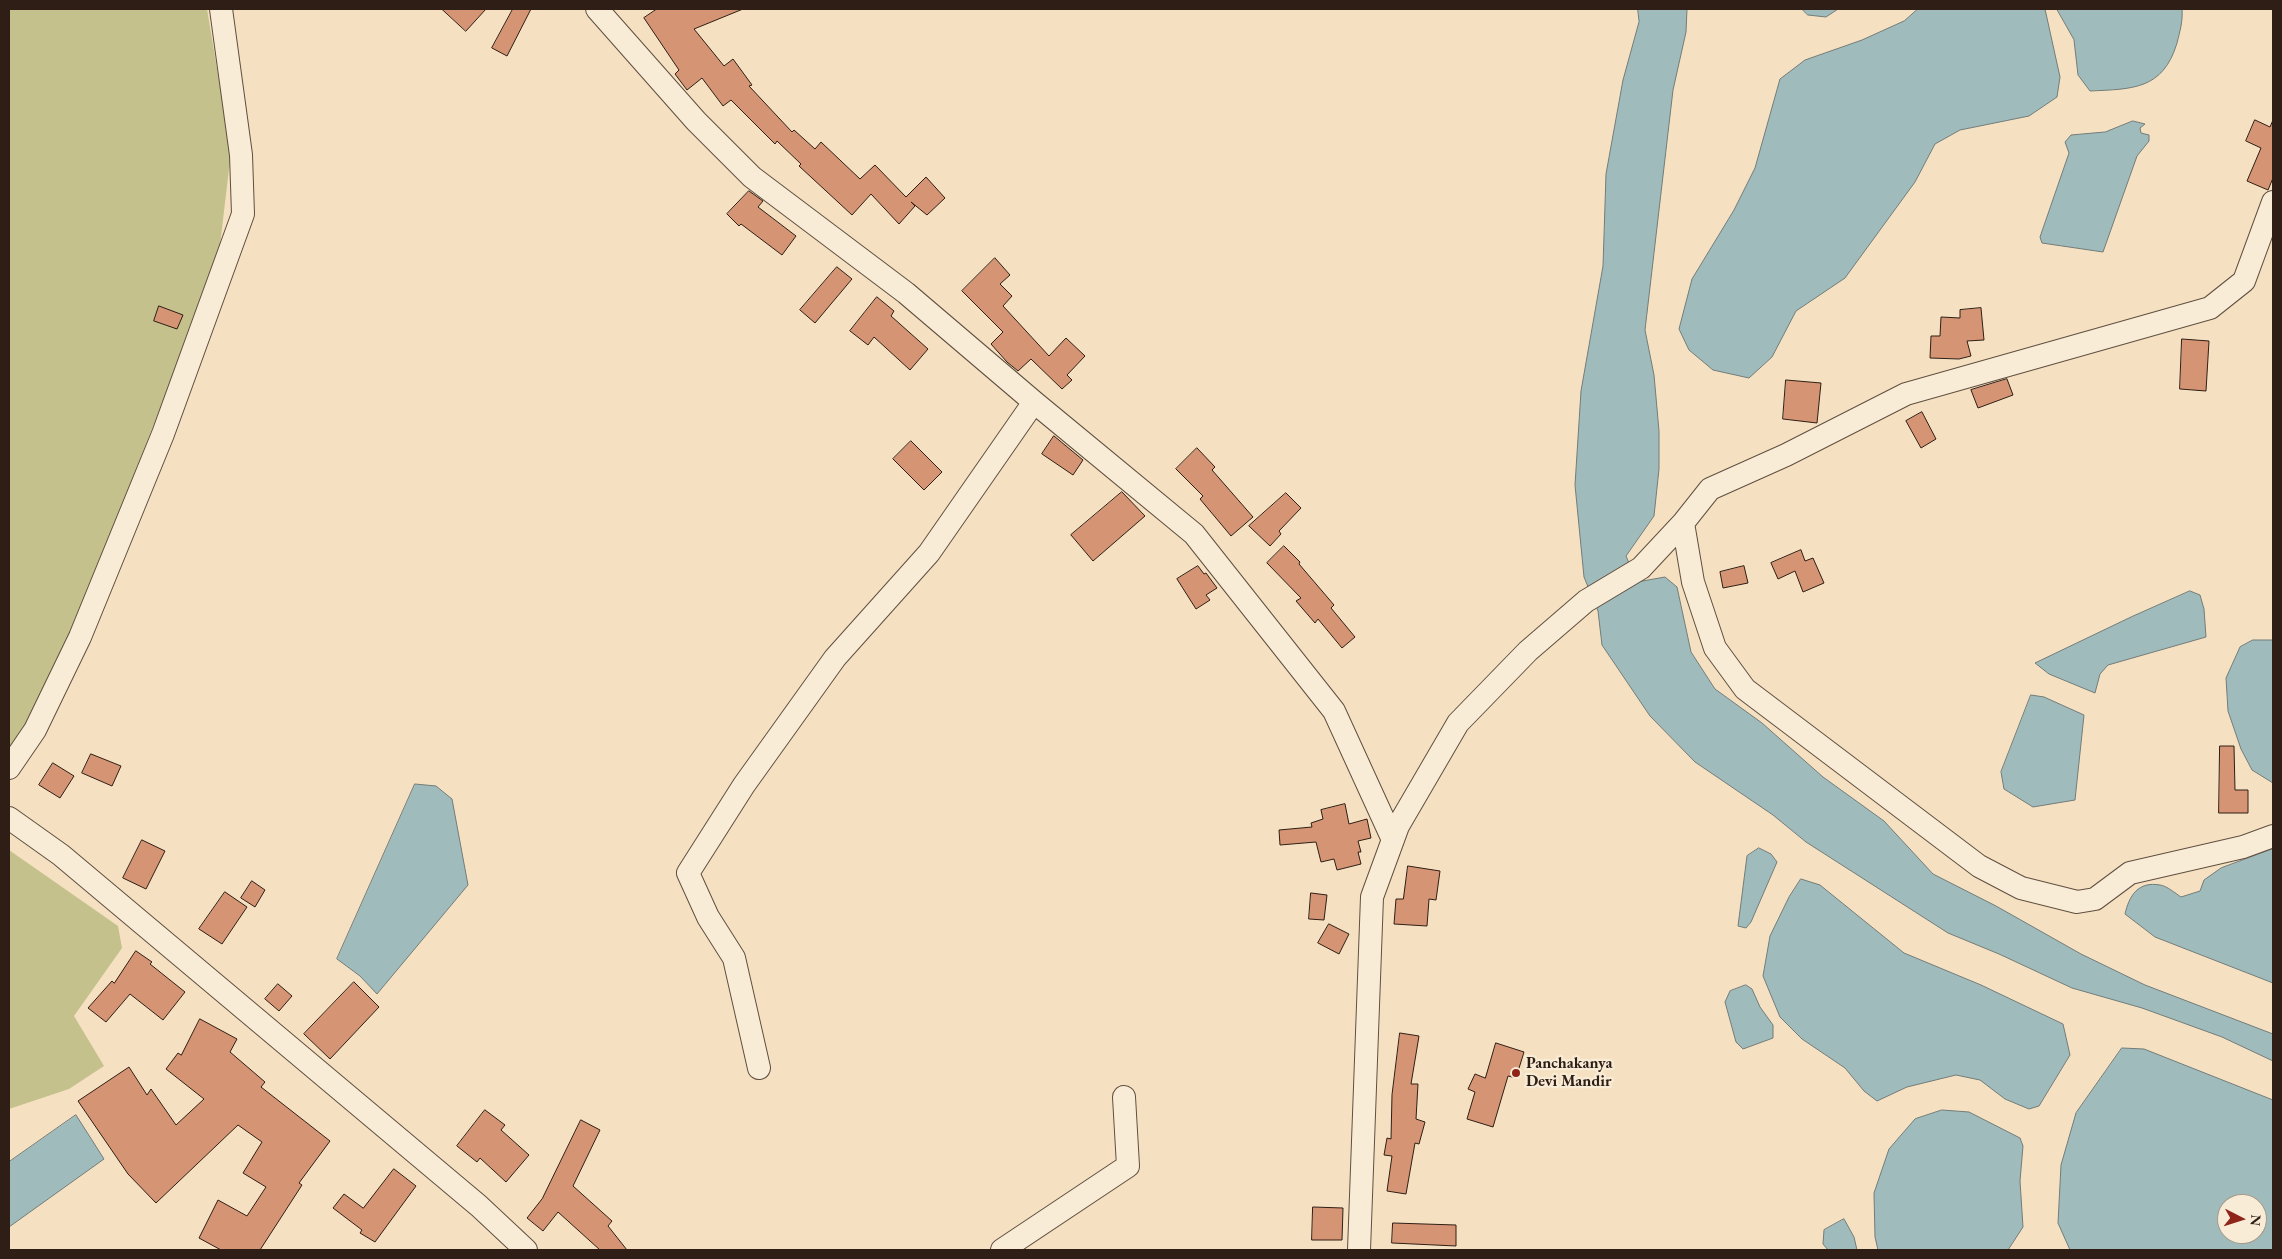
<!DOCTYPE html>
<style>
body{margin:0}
#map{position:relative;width:2282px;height:1259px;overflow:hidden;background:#f5e1c1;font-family:"EB Garamond",serif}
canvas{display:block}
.frame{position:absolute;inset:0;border:10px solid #2e1e15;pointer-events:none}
.north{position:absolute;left:2217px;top:1194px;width:50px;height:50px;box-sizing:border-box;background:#f8ecd7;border:1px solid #a79a89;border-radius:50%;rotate:95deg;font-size:14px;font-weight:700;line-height:20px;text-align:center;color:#2e1e15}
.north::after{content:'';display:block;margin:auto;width:18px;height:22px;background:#8f2418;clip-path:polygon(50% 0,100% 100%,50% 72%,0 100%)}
</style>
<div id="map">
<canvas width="2282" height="1259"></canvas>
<div class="frame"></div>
<div class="north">N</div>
</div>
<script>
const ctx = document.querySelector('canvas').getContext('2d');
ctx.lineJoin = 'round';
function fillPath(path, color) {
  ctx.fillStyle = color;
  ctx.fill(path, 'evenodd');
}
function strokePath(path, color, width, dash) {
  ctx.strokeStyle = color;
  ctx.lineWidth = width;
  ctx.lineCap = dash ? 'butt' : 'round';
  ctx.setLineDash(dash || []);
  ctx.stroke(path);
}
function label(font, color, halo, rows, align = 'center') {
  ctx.font = font + ' "EB Garamond",serif';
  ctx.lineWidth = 4.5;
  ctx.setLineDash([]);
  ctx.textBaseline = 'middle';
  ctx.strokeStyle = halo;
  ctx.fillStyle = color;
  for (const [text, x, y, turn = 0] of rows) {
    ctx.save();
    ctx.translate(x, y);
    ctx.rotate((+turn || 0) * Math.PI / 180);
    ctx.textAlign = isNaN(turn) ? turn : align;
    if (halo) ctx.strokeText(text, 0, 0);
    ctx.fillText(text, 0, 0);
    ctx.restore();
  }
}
const green = new Path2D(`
 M9 9H207L231 152 220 245 189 335 101 558 26 734 9 754Z
 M9 850 118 926 122 948 74 1016 104 1066 69 1089 9 1109Z`);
const water = new Path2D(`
 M1638 9H1687L1686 32 1673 90 1645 330 1654 375 1659 431V469L1654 516 1626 556 1637 582 1665 577 1677 587 1691 652 1715 689 1762 723 1823 777 1884 821 1933 874 1996 906 2081 954 2145 985 2273 1034V1061L2222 1037 2142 1008 2072 988 1999 954 1948 933 1806 842 1773 815 1695 762 1650 716 1602 645 1598 611 1584 577 1575 485 1581 391 1603 266 1606 174 1623 80 1639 22Z
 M1802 9H1838L1826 17 1808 15Z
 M1918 9H2045L2060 77 2057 97 2029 116 1960 130 1935 144 1915 182 1845 278 1796 311 1772 357 1749 378 1713 370 1689 350 1679 329 1692 279 1734 210 1755 168 1780 79 1805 60 1862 40 1904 21Z
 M2057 9H2182C2183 21 2180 31 2177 43 2163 90 2132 89 2090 91L2078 75 2074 40Z
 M2133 121 2145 124 2140 128 2141 133 2149 135V141L2137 156 2103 252 2042 243 2040 237 2069 153 2065 142 2071 135 2105 132Z
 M2190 591 2200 595 2204 609 2206 637 2108 665 2100 674 2095 693 2049 674 2035 663 2131 617Z
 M2253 640H2273V783L2252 770 2241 749 2228 711 2226 678 2240 647Z
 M2031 695 2044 697 2084 715 2075 800 2033 807 2004 789 2001 772Z
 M415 784 436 786 452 799 468 885 377 994 360 976 337 959Z
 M1759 848 1771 854 1777 862 1751 922 1746 928 1738 926 1747 856Z
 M2273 849V983L2155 937 2125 914C2129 896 2138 881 2160 885 2167 886 2175 893 2181 897L2200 891 2204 880 2221 868Z
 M1801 879 1820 885 1904 953 1981 985 2063 1024 2070 1055 2039 1106 2029 1109 2005 1099 1980 1080 1956 1075 1907 1087 1877 1101 1864 1091 1845 1068 1802 1039 1780 1017 1763 976 1770 936 1789 897Z
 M1746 985 1752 989 1760 1007 1773 1025V1038L1743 1049 1736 1042 1725 1002 1730 991Z
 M2122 1048 2144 1049 2273 1100V1250H2070L2058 1223 2061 1165 2076 1113ZM2227 1204H2257V1234H2227Z
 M1942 1110 1969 1112 2020 1138 2023 1146 2020 1181 2023 1227 2008 1250H1878L1875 1237 1874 1193 1889 1149 1915 1119Z
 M76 1115 104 1159 9 1227V1162Z
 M1844 1219 1854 1237 1857 1250H1828L1823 1244 1824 1230Z`);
const building = new Path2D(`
 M442 9H486L466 31Z
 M513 9H531L507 56 492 48Z
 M657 9H743L694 29 724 66 733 59 752 85 749 86 792 132 794 130 815 149 821 142 860 179 875 165 906 197 926 177 945 198 927 215 911 202 915 206 899 224 871 194 852 215 799 166 801 164 777 141 775 144 731 100 723 106 702 78 687 90 675 74 679 70 644 18Z
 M2255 120 2270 127 2273 120V178L2268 190 2247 181 2261 148 2246 141Z
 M749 191 763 201 758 207 796 236 782 255 741 224 739 226 727 214Z
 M995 258 1010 275 1000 284 1012 296 1003 306 1049 356 1066 338 1085 356 1067 375 1072 380 1062 389 1031 359 1018 371 1007 362 991 344 1003 332 962 291Z
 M837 267 852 279 815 323 800 310Z
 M877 297 894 311 891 316 928 349 910 370 874 337 868 345 850 331Z
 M159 306 183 315 177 329 154 321Z
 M1981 308 1984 340 1967 341 1971 356 1959 359 1930 358 1931 336H1940L1941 317 1960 318V310Z
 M2182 339 2209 341 2206 391 2180 389Z
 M2007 379 2013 395 1978 408 1971 390Z
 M1786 380 1821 383 1817 423 1783 419Z
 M1922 412 1936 439 1921 448 1906 421Z
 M1054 436 1083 460 1073 475 1042 454Z
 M911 441 942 472 924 490 893 459Z
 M1197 448 1215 467 1212 470 1253 517 1231 536 1200 499 1203 496 1176 469Z
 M1122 492 1145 516 1093 561 1071 535Z
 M1286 493 1301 508 1279 531 1281 534 1270 546 1249 526Z
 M1284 546 1300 562 1299 564 1334 605 1331 608 1355 637 1342 648 1318 619 1315 623 1296 601 1301 598 1267 563Z
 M1801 550 1805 561 1813 558 1824 583 1803 592 1795 571 1778 579 1771 563Z
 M1198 566 1204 574 1206 573 1217 588 1206 595 1210 600 1196 609 1177 579Z
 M1744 566 1748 583 1723 588 1720 572Z
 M2220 746H2234L2235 790H2248V813H2219Z
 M91 754 121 766 112 786 82 773Z
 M53 763 74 776 60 798 39 785Z
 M1345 804 1349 824 1367 819 1371 838 1358 841 1361 852H1358L1361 864 1337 870 1334 859 1321 862 1316 842 1280 845 1279 830 1312 827 1311 823 1323 819 1321 810Z
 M142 840 165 851 146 889 123 878Z
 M1408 866 1440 871 1436 900 1429 899 1427 926 1394 924 1396 899H1403Z
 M252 881 265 890 255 907 241 898Z
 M225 892 247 907 222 944 199 929Z
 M1311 893 1327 895 1324 920 1309 919Z
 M1329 924 1349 934 1339 954 1318 943Z
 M136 951 152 962 150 964 185 992 163 1020 130 994 106 1022 88 1008 112 981 114 983Z
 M354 982 379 1007 330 1059 304 1034Z
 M278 984 292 996 279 1011 265 999Z
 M200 1019 237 1039 230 1052 265 1082 261 1087 330 1141 299 1183 302 1185 260 1250H221L199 1238 218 1200 247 1216 266 1187 243 1173 262 1142 238 1125 156 1203 128 1174 78 1101 129 1067 147 1095 151 1089 176 1125 204 1099 166 1069 178 1053 181 1055Z
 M1400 1033 1419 1036 1411 1084H1418L1416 1119 1425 1122 1419 1144 1415 1143 1406 1194 1387 1191 1392 1156 1384 1155 1387 1138 1391 1139 1392 1095Z
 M1496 1043 1524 1052 1516 1078 1508 1076 1493 1127 1467 1119 1475 1092 1468 1089 1475 1074 1485 1078Z
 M485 1110 505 1125 501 1130 529 1155 506 1182 480 1158 477 1162 457 1146Z
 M581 1120 600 1130 573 1186 612 1221 608 1226 627 1250H600L558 1212 543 1231 527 1218 542 1199Z
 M394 1169 416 1186 375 1242 360 1233 362 1230 333 1208 344 1194 363 1208Z
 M1313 1207 1343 1208 1342 1240H1312Z
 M1393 1223 1456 1225V1246L1392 1243Z`);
const minor = new Path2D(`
 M597 9 696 121 752 177 906 293 1034 402 1194 534 1334 711 1393 840
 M1683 523 1693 582 1715 648 1745 689 1979 866 2021 888 2077 902 2095 899 2130 873 2243 847 2273 836
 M9 768 35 730 80 637 163 434 243 214 241 155 221 9
 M9 818 61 855 479 1206 526 1250
 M759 1068 734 958 708 917 688 873 744 785 835 658 929 553 1034 402
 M1002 1250 1128 1166 1124 1097
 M1359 1250 1372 897 1398 826 1458 723 1528 651 1586 601 1641 568 1683 523 1710 489 1786 455 1906 394 2210 308 2244 281 2273 202`);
const markers = [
 [1516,1073,5,"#8f2418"]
];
const poiNames = [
 ["Panchakanya",1526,1064],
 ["Devi Mandir",1526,1082]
];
fillPath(green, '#c4c18d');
fillPath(water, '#a0bbbc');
strokePath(water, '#727c79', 1);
fillPath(building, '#d59474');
strokePath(building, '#2e1e15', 1);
strokePath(minor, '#604f40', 24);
strokePath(minor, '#f8ecd7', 22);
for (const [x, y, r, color] of markers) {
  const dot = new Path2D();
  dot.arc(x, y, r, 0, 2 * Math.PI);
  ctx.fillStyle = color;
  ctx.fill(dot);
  strokePath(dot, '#f8ecd7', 2);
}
label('bold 16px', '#2e1e15', '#f8ecd7', poiNames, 'left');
</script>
